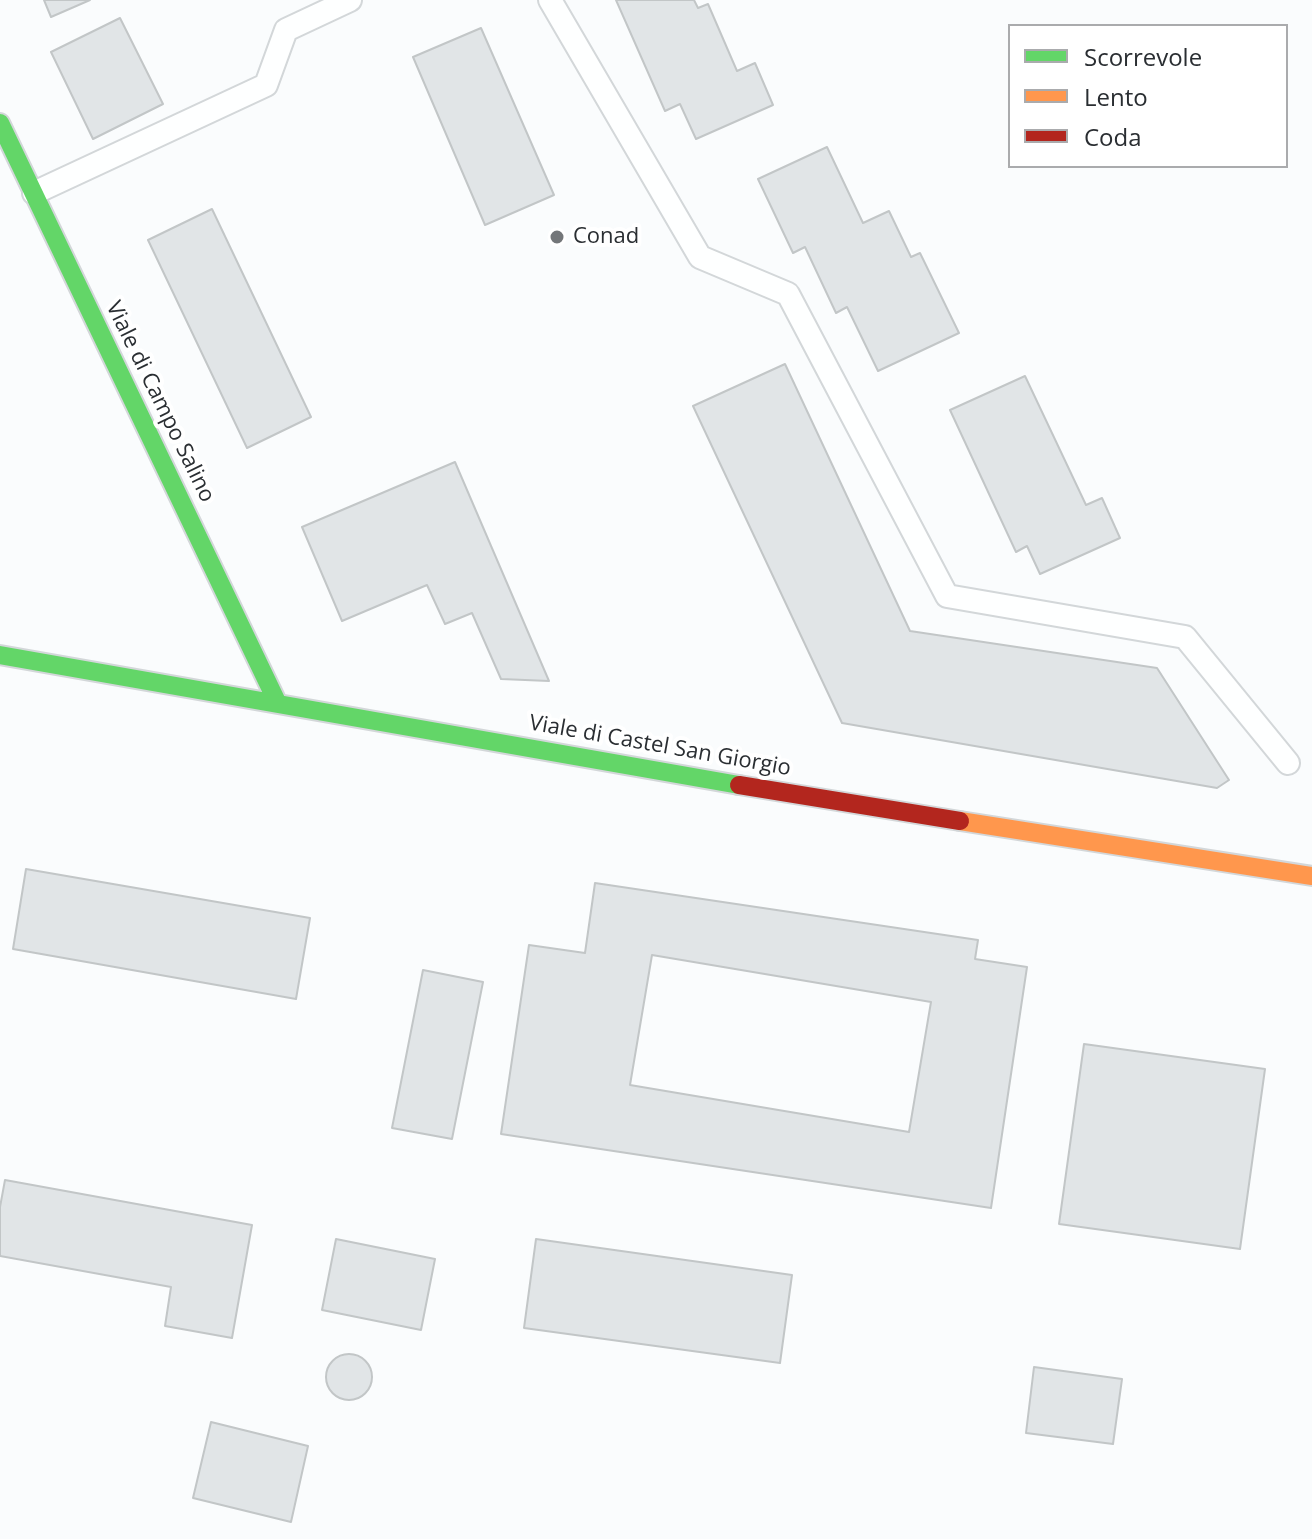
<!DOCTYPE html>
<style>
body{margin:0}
#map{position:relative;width:1312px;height:1539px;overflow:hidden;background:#fafcfd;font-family:"Open Sans",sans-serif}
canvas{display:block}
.legend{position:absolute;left:1008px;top:24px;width:280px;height:144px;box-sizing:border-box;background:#fff;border:2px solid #aaabad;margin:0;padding:10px 14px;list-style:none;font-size:24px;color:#2a2e32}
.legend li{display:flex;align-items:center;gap:16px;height:40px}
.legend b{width:40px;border:2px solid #aaabad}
</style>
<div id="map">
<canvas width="1312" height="1539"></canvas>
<ul class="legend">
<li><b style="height:10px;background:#63d668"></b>Scorrevole</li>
<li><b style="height:10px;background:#ff974d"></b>Lento</li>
<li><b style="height:10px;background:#b3261e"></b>Coda</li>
</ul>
</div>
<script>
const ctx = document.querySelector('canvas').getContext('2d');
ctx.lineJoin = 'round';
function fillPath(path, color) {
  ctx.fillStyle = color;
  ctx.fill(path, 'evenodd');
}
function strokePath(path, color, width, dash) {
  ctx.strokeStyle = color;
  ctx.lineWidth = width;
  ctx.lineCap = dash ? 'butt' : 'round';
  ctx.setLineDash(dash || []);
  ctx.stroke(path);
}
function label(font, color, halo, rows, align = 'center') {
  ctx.font = font + ' "Open Sans",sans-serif';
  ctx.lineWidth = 8;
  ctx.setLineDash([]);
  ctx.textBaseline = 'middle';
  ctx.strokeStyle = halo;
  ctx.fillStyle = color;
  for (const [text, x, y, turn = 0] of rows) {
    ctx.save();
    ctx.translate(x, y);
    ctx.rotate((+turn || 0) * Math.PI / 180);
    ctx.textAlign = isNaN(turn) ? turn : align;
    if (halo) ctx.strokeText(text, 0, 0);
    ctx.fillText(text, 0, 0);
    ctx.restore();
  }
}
const building = new Path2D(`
 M44 0H90L51 17Z
 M616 0H694L698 8 708 4 737 71 755 63 773 105 696 139 680 104 665 111Z
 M120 18 163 104 93 139 51 52Z
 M481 28 554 195 485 225 413 57Z
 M827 147 863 223 889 211 911 257 920 253 959 333 878 371 847 307 836 313 805 247 793 253 758 179Z
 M212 209 311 417 247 448 148 240Z
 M785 364 910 631 1157 668 1229 780 1217 788 842 723 693 406Z
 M1025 376 1086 505 1102 498 1120 538 1040 574 1027 546 1016 552 950 410Z
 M455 462 549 681 501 679 472 613 445 624 427 585 342 621 302 527Z
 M26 869 310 918 296 999 13 949Z
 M595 883 978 940 975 959 1027 967 991 1208 501 1134 529 945 585 953ZM652 955 931 1002 909 1132 630 1085Z
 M423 970 483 982 452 1139 392 1128Z
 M1084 1044 1265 1069 1240 1249 1059 1224Z
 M5 1180 252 1225 232 1338 165 1326 171 1287 0 1256V1207Z
 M336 1239 435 1259 421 1330 322 1310Z
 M536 1239 792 1275 780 1363 524 1328Z
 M326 1377a23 23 0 1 1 46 0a23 23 0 1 1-46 0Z
 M1034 1367 1122 1379 1113 1444 1026 1433Z
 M211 1422 308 1446 291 1522 193 1498Z`);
const lane = new Path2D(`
 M550 0 700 257 788 294 947 596 1185 637 1288 763
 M34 193 266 85 286 30 350 0`);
const fast = new Path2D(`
 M0 123 277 702
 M0 655 739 785`);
const slow = new Path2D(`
 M960 821 1312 876`);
const jam = new Path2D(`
 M739 785 960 821`);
const markers = [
 [557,237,8,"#737679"]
];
const poiNames = [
 ["Conad",573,237]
];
const streetNames = [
 ["Viale di Campo Salino",160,402,64],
 ["Viale di Castel San Giorgio",660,746,10]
];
fillPath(building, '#e1e5e7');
strokePath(building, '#c2c6c7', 2);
strokePath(lane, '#d3d7d9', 26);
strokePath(fast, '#d3d7d9', 22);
strokePath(slow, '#d3d7d9', 22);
strokePath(jam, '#d3d7d9', 22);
strokePath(lane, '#feffff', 22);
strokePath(fast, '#63d668', 18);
strokePath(slow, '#ff974d', 18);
strokePath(jam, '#b3261e', 18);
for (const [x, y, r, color] of markers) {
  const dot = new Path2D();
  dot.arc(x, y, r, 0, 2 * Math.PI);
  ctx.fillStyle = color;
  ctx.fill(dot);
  strokePath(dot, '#fff', 3);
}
label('22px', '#2a2e32', '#fff', poiNames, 'left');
label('22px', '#2a2e32', '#fff', streetNames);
</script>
